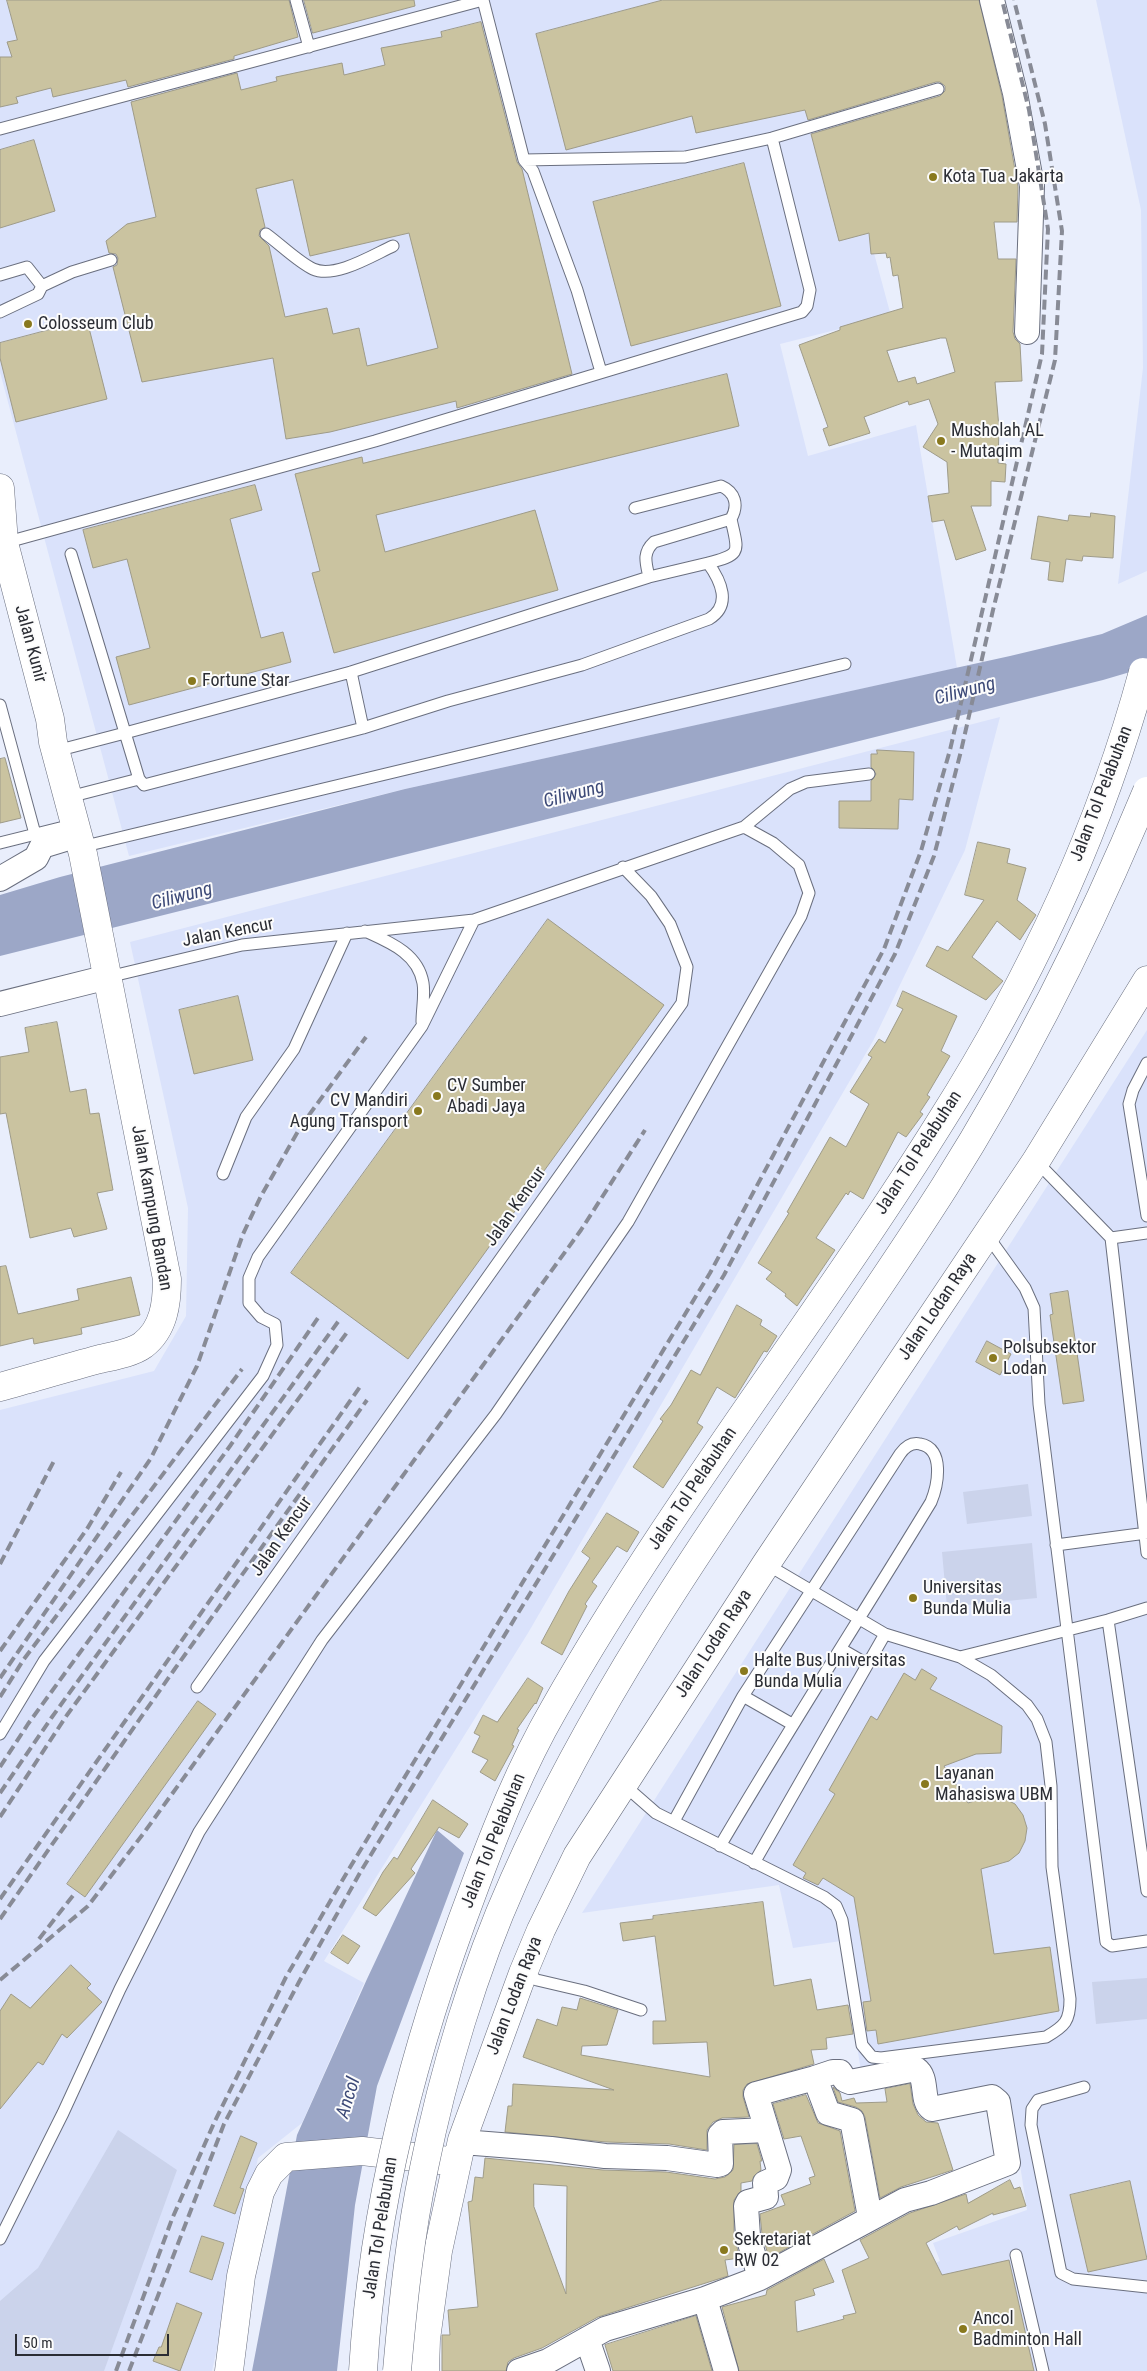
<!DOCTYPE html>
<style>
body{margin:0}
#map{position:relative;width:1147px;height:2371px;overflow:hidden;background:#e9eefc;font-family:"Roboto Condensed",sans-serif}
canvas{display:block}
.scale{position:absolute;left:15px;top:2334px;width:154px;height:22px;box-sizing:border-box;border:2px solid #2b2d34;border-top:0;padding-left:6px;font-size:15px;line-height:18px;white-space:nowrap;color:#2b2d34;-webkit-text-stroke:4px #fcfcfc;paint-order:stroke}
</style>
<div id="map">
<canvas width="1147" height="2371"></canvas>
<div class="scale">50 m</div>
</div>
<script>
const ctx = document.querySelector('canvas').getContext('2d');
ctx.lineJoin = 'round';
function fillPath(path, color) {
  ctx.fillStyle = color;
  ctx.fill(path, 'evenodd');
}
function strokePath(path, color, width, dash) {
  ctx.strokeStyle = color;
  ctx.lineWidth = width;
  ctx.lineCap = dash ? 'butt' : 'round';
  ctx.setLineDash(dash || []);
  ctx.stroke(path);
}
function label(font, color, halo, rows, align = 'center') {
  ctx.font = font + ' "Roboto Condensed",sans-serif';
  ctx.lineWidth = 4;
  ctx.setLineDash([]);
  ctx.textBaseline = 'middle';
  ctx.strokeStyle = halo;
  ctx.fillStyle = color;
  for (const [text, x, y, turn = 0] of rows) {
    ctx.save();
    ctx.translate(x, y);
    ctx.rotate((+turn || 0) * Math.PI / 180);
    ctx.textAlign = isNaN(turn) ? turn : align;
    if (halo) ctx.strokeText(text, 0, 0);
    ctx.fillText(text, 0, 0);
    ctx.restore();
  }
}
const built = new Path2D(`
 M0 0H900L839 240 868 231 891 316 780 344 808 456 916 425 957 668 405 789 129 856 0 372Z
 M1096 0H1147V571L1118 584 1143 368 1141 210Z
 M1000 717 965 850 873 1041 528 1633 324 1961 364 1983 302 2123 258 2158 212 2371H0V1410L154 1371 186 1316 188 1208 130 942Z
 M1147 1030V2371H904L886 2285 940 2261 933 2243 1027 2210 1009 2094 940 2108 930 2063 862 2078 841 1941 793 1948 779 1885 582 1913Z`);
const green = new Path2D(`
 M1028 1484 1032 1516 967 1524 963 1492Z
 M1032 1543 1037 1598 947 1607 942 1552Z
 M1147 1978V2019L1096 2024 1092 1982Z
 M118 2130 177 2170 104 2371H0V2301L38 2268Z`);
const water = new Path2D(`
 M1147 615V667L1103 680 0 956V895L60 877 405 789 1010 656 1102 634Z
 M437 1830 464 1853 377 2086 355 2205 337 2371H252L297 2135 367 1979Z`);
const building = new Path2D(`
 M7 0H289L298 37 234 56V59L128 87 126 80 53 97 51 88 16 97 18 103 0 107V57H12L7 42 17 40Z
 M304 0H414L415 6 313 33Z
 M663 0H979L1002 96 1018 187 1017 222H994L998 259H1016L1013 332 1015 339 1020 344 1022 381 995 382 999 428 998 463 1006 464 1005 482 991 481V506H971L986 550 956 560 944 520 932 522 928 496 949 493 947 462 923 447 938 424 929 399 909 405 908 401 864 417 870 433 829 446 823 429 828 427 799 345 840 330V327L903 308 898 275 893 276 890 257 887 258 886 253 871 254 869 233 839 241 811 134 940 96 945 91V86L940 82H936L808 120 805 110 696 133 692 116 566 150 536 34ZM941 338H946L955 372 917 384 915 377 898 382 887 351Z
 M481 22 517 162 522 169 572 374 457 408 456 401 330 432 286 439 273 358 142 382 113 267 117 265 118 258 116 254 109 253 106 241 127 224 156 217 131 102 237 73 241 90 277 81 276 77 342 63 344 75 385 65 381 48 442 37 441 32ZM293 180 310 256 409 233 438 348 367 366 359 328 333 334 327 308 285 317 269 246 259 236 260 230 265 227 256 189Z
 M34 140 55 211 0 228V150Z
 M744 163 781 306 631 346 593 202Z
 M87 320 107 399 16 422 0 358V343Z
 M727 374 739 426 376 515 385 552 535 510 558 590 334 653 312 573 320 571 295 474 362 457 363 463Z
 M255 485 262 510 230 519 261 638 283 632 291 662 129 705 116 657 150 648 127 559 93 568 83 530Z
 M1091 513 1115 516 1113 558 1083 556 1082 561 1066 559 1063 582 1048 580 1050 562 1031 559 1038 516 1068 521 1069 515 1090 517Z
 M877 750 914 752 913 800 899 799 898 829 839 828V801H871V781L876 774 871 767V754H877Z
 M5 758 21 818 0 823V759Z
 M978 842 1010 849 1007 863 1026 868 1017 900 1036 915 1020 940 997 921 972 957 1003 981 986 1000 926 966 937 946 948 951 984 900 965 895Z
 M548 919 664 1005 408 1359 291 1273Z
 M903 991 957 1016 941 1051 950 1056 927 1095 930 1097 920 1112 923 1114 906 1137 898 1132 863 1199 850 1191 848 1195 846 1193 816 1238 835 1250 797 1306 785 1296 786 1294 766 1279 772 1272 758 1263 789 1213 787 1212 830 1137 846 1147 869 1104 850 1092 872 1057 868 1055 879 1039 885 1043 903 1009 897 1006Z
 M238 996 253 1060 194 1074 179 1010Z
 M57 1022 70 1092 86 1089 90 1114 99 1113 113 1190 97 1193 107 1229 74 1237 71 1228 30 1238 6 1113 0 1114V1057L29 1052 25 1028Z
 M6 1266 18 1314 79 1300 77 1289 131 1277 140 1315 81 1328 82 1334 34 1344 33 1338 0 1346V1267Z
 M1068 1291 1084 1401 1063 1404 1050 1315 1053 1314 1050 1294Z
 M737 1305 762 1320 760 1325 777 1336 767 1352 764 1351 735 1398 717 1387 697 1423 703 1427 663 1488 633 1467 663 1421 660 1419 671 1405 691 1370 700 1375Z
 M987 1341 1011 1354 1000 1375 976 1362Z
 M607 1513 639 1532 627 1552 617 1546 592 1582 597 1586 585 1604 587 1606 562 1655 541 1643 569 1591 590 1558 582 1552Z
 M922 1669 937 1678 930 1689 1002 1726 1001 1753 976 1754 944 1766 968 1803 990 1796 1003 1798 1015 1804 1023 1815 1027 1828 1025 1841 1019 1853 1009 1861 981 1869 994 1954 1050 1947 1059 2011 878 2044 876 2030 867 2031 863 2002 871 2001 854 1897 823 1878 818 1885 803 1878 806 1873 793 1865 835 1794 829 1790 871 1716 877 1720 904 1673 915 1680Z
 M528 1678 543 1688 536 1704 535 1703 517 1729 519 1730 512 1745 514 1746 495 1781 480 1772 488 1760 472 1752 480 1736 474 1733 483 1715 497 1722Z
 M198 1701 216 1714 85 1897 67 1884Z
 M433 1800 468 1824 459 1838 439 1827 411 1869 415 1873 376 1916 363 1908 383 1872 394 1857 397 1859Z
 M763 1902 774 1986 811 1979 817 2010 848 2005 853 2034 826 2038 827 2049 811 2050 814 2064 747 2084 743 2090V2097L749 2117 722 2118 713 2122 707 2130V2150L669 2144 606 2142 505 2132 508 2106H512L513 2084 614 2090 523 2057 537 2019 557 2026 562 2007 577 2010 580 1998 618 2010 607 2045 582 2046 581 2055 710 2077 707 2042 653 2044V2021H666L655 1936 623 1941 620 1923 653 1919V1916Z
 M343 1935 360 1946 348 1964 331 1953Z
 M71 1965 91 1984 87 1988 102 2002 67 2038 62 2034 43 2065 38 2062 0 2109V2011L11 1994 30 2008Z
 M910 2084 913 2104 918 2115 926 2122 938 2123 953 2170 901 2187 880 2198 865 2117 862 2111 856 2107 838 2102 833 2087 840 2093 842 2101 854 2098 856 2103 887 2102 885 2089Z
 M806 2095 818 2123 840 2131 855 2211 769 2258 762 2234 760 2214 785 2205 781 2195 811 2184 809 2178 815 2176 801 2136 784 2139 773 2104Z
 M241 2136 257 2143 240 2188 244 2189 235 2214 214 2206Z
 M757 2144 762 2161H760L761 2170 754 2176 752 2181 741 2183V2191L734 2200V2237L740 2258 725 2260 728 2276 598 2317 542 2348 514 2358 508 2362 506 2371H442V2335H450L448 2310 478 2307 468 2202 472 2201 475 2177 483 2178 485 2158 603 2170 666 2172 715 2179 725 2177 733 2170 734 2145ZM534 2184 567 2186 566 2294 534 2207Z
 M1010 2180 1014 2189 1020 2187 1026 2206 993 2215V2213L959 2230 957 2226 926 2243 942 2275 1009 2260 1034 2371H739L722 2307 766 2295 767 2290 824 2259 834 2282 813 2289 815 2295 795 2301 797 2332 844 2319 843 2316 856 2313 842 2270 869 2258 860 2240 910 2213 966 2194 968 2203Z
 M1130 2181 1147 2259 1088 2272 1070 2195Z
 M202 2236 224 2243 212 2280 190 2272Z
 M177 2303 202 2313 180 2371 153 2361 159 2347H161Z
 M696 2316 712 2371H613L605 2345Z`);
const lane = new Path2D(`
 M296 0 309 47
 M483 0 524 160 533 171 577 290 601 372
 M0 129 483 0
 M524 160 685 157 772 138 938 89
 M266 234C280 244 298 262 313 269 335 279 373 255 393 246
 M0 275 27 267 42 286 38 294 0 312
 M42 286 72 272 111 260
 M635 508 721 486C735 492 739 505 731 519L654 542C642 553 646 563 649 577
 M4 543 375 441 802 312 807 306 810 290 772 138
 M708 563C743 554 738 552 731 519
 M351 672 363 728
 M0 705 35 834 42 846
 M56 751 125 733 351 672 649 577 708 563C721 581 732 605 709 619L582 665 448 701 363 728 144 785 139 779 71 554
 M69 797 139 779
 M744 827 790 789 806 782 869 774
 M0 843 76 824
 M81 847 845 664
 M365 931C389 942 418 953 423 983 425 995 422 1009 422 1022
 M1147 1063 1133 1090 1129 1104 1147 1216
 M1036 1161 1111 1238 1147 1553
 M223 1174 246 1117 294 1049 347 933
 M987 1235 1025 1288 1034 1308 1039 1404 1106 1942 1112 1946 1147 1941
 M1111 1238 1147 1233
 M1056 1545 1147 1533
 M1108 1620 1147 1891
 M841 1649 867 1664
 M960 1657 1108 1620 1147 1608
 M197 1687 682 1003 687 967 670 924 651 896 623 867
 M743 1696 792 1724
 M0 1734 44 1661 263 1376 277 1345 275 1324 261 1317 249 1303V1278L258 1257 422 1026 474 920
 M624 1785 656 1813 824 1897 836 1906 842 1920 862 2045 872 2057 881 2058 1046 2037C1065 2026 1070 2021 1070 1999L1052 1867 1051 1786 1046 1742 1037 1719 1027 1705 991 1675 960 1657 885 1634 766 1564
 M674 1821 743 1696 900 1454C905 1447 911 1442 920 1444 945 1448 938 1485 931 1502 861 1617 788 1730 720 1846
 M754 1863 885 1634
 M523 1973 537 1980 584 1991 641 2010
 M1084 2087 1038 2100 1032 2109 1031 2125 1061 2273 1073 2279 1147 2287
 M0 2239 63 2113 120 1989 199 1832 322 1640 496 1414 628 1222 801 916 809 893 799 865 773 843 744 827 474 920 242 945 108 977
 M1016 2255 1043 2371`);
const street = new Path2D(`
 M992 0 1015 93 1032 186 1027 332
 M0 879 36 858 42 846 78 835
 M0 1004 108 977
 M462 2140 475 2143 551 2149 605 2156 667 2158 717 2165 721 2164 720 2135 723 2132 767 2130
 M760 2278 748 2236 746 2206 748 2202 766 2197 765 2183 776 2178 779 2170 756 2094 815 2078 828 2113 852 2120 870 2217
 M705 2299 726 2371
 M587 2339 598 2371
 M519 2371 548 2361 605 2329 705 2299 760 2278 905 2200 931 2193 1008 2163 998 2102 992 2097 932 2109C920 2101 929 2078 916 2069L850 2082 845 2080 840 2072H833L815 2078`);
const secondary = new Path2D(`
 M0 488 4 543 50 719 53 742 83 854 167 1279C167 1303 164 1329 143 1345 132 1353 113 1356 100 1359 66 1368 33 1378 0 1387`);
const highway = new Path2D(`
 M229 2371 241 2276 260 2192 269 2174 286 2157 362 2151 449 2161
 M425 2371 426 2339 438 2251 462 2140 523 1973 541 1930 577 1856 766 1564 1036 1161 1147 980`);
const rail = new Path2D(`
 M0 1564 55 1459
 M0 1651 87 1529 121 1472
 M0 1678 151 1458 197 1366 243 1234 261 1196 301 1126 366 1037
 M0 1697 24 1659 242 1369
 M0 1767 28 1724 230 1446 318 1318
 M0 1793 52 1717 340 1319
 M0 1817 67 1715 348 1331
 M0 1899 362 1384
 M0 1919 174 1670 367 1400
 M39 1939 75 1893
 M0 1980 88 1906 143 1834 581 1230 645 1130
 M116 2371 172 2219 214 2123 286 1977 349 1869 710 1273 884 949 921 851 950 750 1042 354 1048 229 1029 110 1002 0
 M129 2371 224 2124 299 1982 361 1871 724 1275 895 954 934 856 961 751 993 610 1055 360 1062 231 1045 124 1014 0`);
const highwayBridge = new Path2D(`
 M363 2371C373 2204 414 2047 473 1891 496 1829 521 1766 554 1709 670 1504 817 1320 941 1121 1029 982 1100 831 1143 672
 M397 2371C403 2303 410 2235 424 2168 443 2073 474 1969 514 1880 624 1630 799 1416 945 1186 1025 1059 1090 929 1147 791`);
const markers = [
 [933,177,5,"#89791e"],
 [28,324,5,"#89791e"],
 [941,441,5,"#89791e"],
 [192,681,5,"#89791e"],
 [437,1096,5,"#89791e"],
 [418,1111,5,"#89791e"],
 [993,1358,5,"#89791e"],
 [913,1598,5,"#89791e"],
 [744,1671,5,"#89791e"],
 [925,1784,5,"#89791e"],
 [724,2250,5,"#89791e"],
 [963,2329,5,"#89791e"]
];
const poiNames = [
 ["Kota Tua Jakarta",943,177],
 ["Colosseum Club",38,324],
 ["Musholah AL",951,431],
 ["- Mutaqim",951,452],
 ["Fortune Star",202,681],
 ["CV Sumber",447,1086],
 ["Abadi Jaya",447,1107],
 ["CV Mandiri",408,1101,"right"],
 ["Agung Transport",408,1122,"right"],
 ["Polsubsektor",1003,1348],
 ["Lodan",1003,1369],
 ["Universitas",923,1588],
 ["Bunda Mulia",923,1609],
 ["Halte Bus Universitas",754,1661],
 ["Bunda Mulia",754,1682],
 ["Layanan",935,1774],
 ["Mahasiswa UBM",935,1795],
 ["Sekretariat",734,2240],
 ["RW 02",734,2261],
 ["Ancol",973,2319],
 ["Badminton Hall",973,2340]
];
const streetNames = [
 ["Jalan Kunir",30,644,75],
 ["Jalan Tol Pelabuhan",1102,794,-69],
 ["Jalan Kencur",228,933,-11],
 ["Jalan Tol Pelabuhan",919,1153,-57],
 ["Jalan Kencur",516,1207,-55],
 ["Jalan Kampung Bandan",151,1208,80],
 ["Jalan Lodan Raya",938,1307,-56],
 ["Jalan Tol Pelabuhan",693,1489,-56],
 ["Jalan Kencur",282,1537,-55],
 ["Jalan Lodan Raya",714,1644,-57],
 ["Jalan Tol Pelabuhan",494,1841,-68],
 ["Jalan Lodan Raya",515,1996,-69],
 ["Jalan Tol Pelabuhan",381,2228,-81]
];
const waterNames = [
 ["Ciliwung",965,692,-15],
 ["Ciliwung",574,795,-15],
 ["Ciliwung",182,897,-15],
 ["Ancol",349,2098,-73]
];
fillPath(built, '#dae2fb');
fillPath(green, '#cbd3eb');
fillPath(water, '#9ca7c7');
fillPath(building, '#cac3a0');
strokePath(building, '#9e9b89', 1);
strokePath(lane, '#6a6f7f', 13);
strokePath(street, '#6a6f7f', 26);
strokePath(secondary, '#6a6f7f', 29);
strokePath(highway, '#6a6f7f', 29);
strokePath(lane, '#fff', 11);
strokePath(street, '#fff', 24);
strokePath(secondary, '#fff', 28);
strokePath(highway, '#fff', 28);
strokePath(rail, '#888b96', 4, [10, 5]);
strokePath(highwayBridge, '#6a6f7f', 29, []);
strokePath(highwayBridge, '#fff', 28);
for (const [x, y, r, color] of markers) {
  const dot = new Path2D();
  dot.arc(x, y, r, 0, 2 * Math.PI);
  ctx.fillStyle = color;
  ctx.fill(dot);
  strokePath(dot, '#fcfcfc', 2);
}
label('18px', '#2b2d34', '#fcfcfc', poiNames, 'left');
label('18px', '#2b2d34', '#fcfcfc', streetNames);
label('italic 19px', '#3d4a78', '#fcfcfc', waterNames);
</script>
